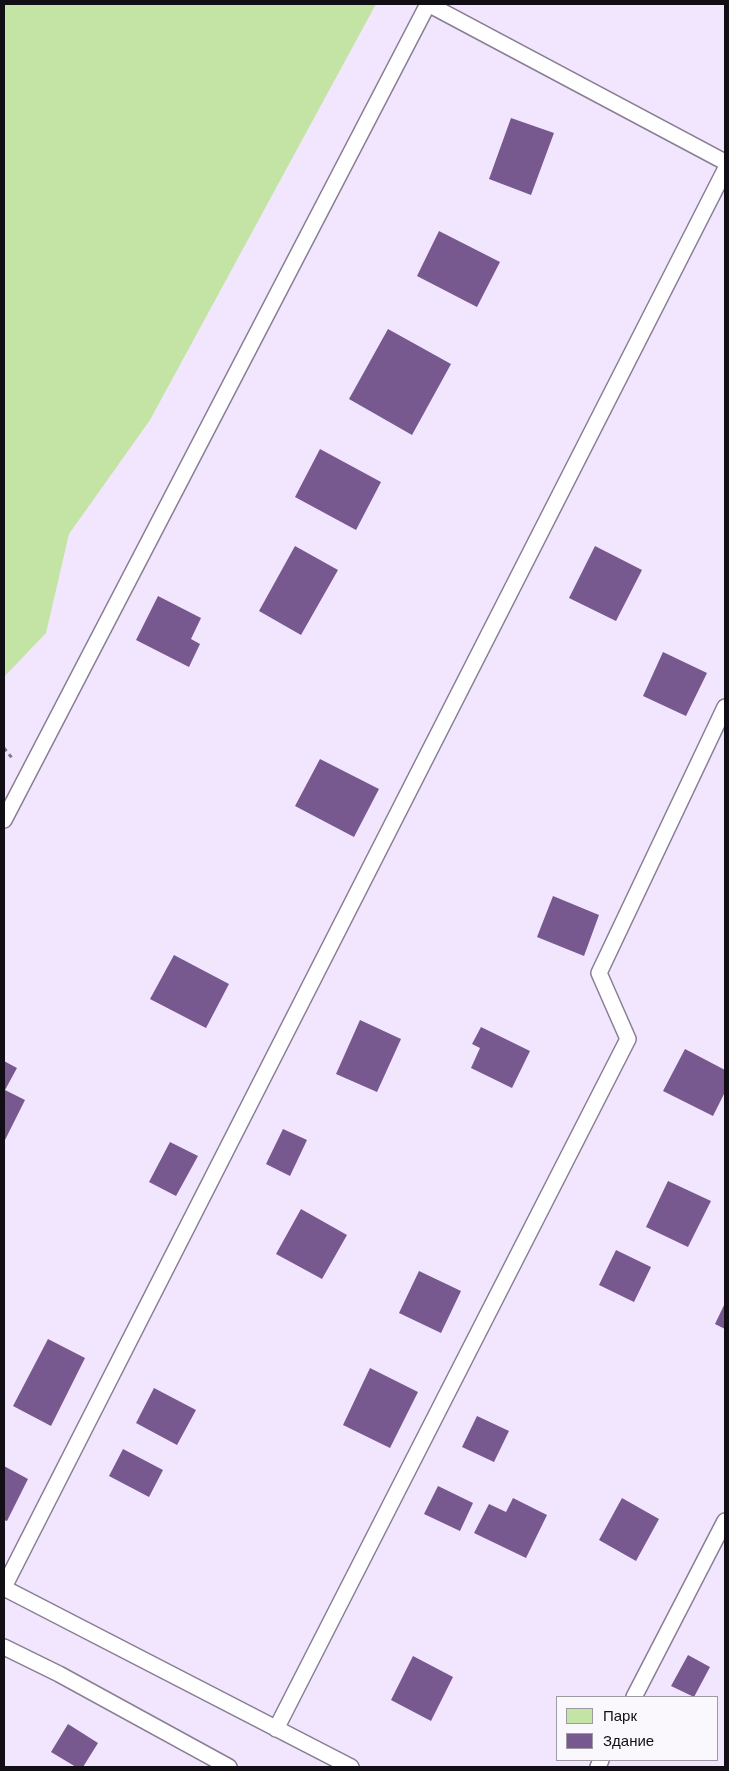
<!DOCTYPE html>
<meta charset="utf-8">
<style>
body{margin:0}
#map{position:relative;width:729px;height:1771px;overflow:hidden;background:#f2e6ff;font-family:Helvetica,sans-serif}
canvas{display:block}
.frame{position:absolute;inset:0;border:5px solid #120e16;pointer-events:none}
.legend{position:absolute;left:556px;top:1696px;width:162px;height:65px;box-sizing:border-box;background:#faf8fd;border:1px solid #9d9aa1;margin:0;padding:6px 9px;list-style:none;font-size:15px;color:#120e16}
.legend li{display:flex;align-items:center;gap:10px;height:25px}
.legend b{width:25px;border:1px solid #9d9aa1}
</style>
<div id="map">
<canvas width="729" height="1771"></canvas>
<div class="frame"></div>
<ul class="legend">
<li><b style="height:14px;background:#c3e4a4"></b>Парк</li>
<li><b style="height:14px;background:#775990"></b>Здание</li>
</ul>
</div>
<script>
const ctx = document.querySelector('canvas').getContext('2d');
ctx.lineJoin = 'round';
function fillPath(path, color) {
  ctx.fillStyle = color;
  ctx.fill(path, 'evenodd');
}
function strokePath(path, color, width, dash) {
  ctx.strokeStyle = color;
  ctx.lineWidth = width;
  ctx.lineCap = dash ? 'butt' : 'round';
  ctx.setLineDash(dash || []);
  ctx.stroke(path);
}
const green = new Path2D(`
 M4 4H376L150 420 69 534 46 633 4 677Z`);
const building = new Path2D(`
 M511 118 554 133 531 195 489 179Z
 M439 231 500 262 477 307 417 276Z
 M388 329 451 364 412 435 349 399Z
 M320 449 381 482 356 530 295 497Z
 M295 546 338 570 301 635 259 611Z
 M595 546 642 570 616 621 569 598Z
 M158 596 201 618 191 639 200 644 189 667 136 640Z
 M663 652 707 673 686 716 643 696Z
 M320 759 379 789 354 837 295 806Z
 M553 896 599 915 584 956 537 937Z
 M174 955 229 984 206 1028 150 999Z
 M360 1020 401 1039 377 1092 336 1074Z
 M481 1027 530 1051 512 1088 471 1068 480 1048 472 1044Z
 M685 1049 725 1070V1092L713 1116 663 1091Z
 M4 1061 17 1068 5 1090 25 1100 4 1142Z
 M283 1129 307 1140 290 1176 266 1164Z
 M170 1142 198 1156 176 1196 149 1182Z
 M668 1181 711 1201 688 1247 646 1227Z
 M301 1209 347 1235 322 1279 276 1254Z
 M616 1250 651 1267 634 1302 599 1285Z
 M419 1271 461 1291 441 1333 399 1313Z
 M725 1303V1329L715 1324Z
 M48 1339 85 1358 51 1426 13 1406Z
 M370 1368 418 1392 390 1448 343 1425Z
 M154 1388 196 1410 177 1445 136 1423Z
 M477 1416 509 1431 494 1462 462 1447Z
 M123 1449 163 1470 149 1497 109 1476Z
 M4 1466 28 1479 7 1521 4 1520Z
 M438 1486 473 1503 460 1531 424 1514Z
 M513 1498 547 1515 526 1558 474 1533 489 1504 506 1512Z
 M622 1498 659 1519 636 1561 599 1540Z
 M688 1655 710 1667 694 1697 671 1686Z
 M413 1656 453 1677 431 1721 391 1700Z
 M68 1724 98 1743 83 1767H76L51 1752Z`);
const path = new Path2D(`
 M4 748 12 758`);
const lane = new Path2D(`
 M4 820 428 4 725 162
 M4 1587 725 170
 M4 1588 351 1767
 M4 1647 59 1674 229 1767
 M634 1697 725 1521
 M276 1729 628 1039 599 973 725 707
 M598 1767 601 1760`);
fillPath(green, '#c3e4a4');
fillPath(building, '#775990');
strokePath(lane, '#897e94', 18);
strokePath(path, '#837b8c', 3, [4, 4]);
strokePath(lane, '#fff', 15);
</script>
